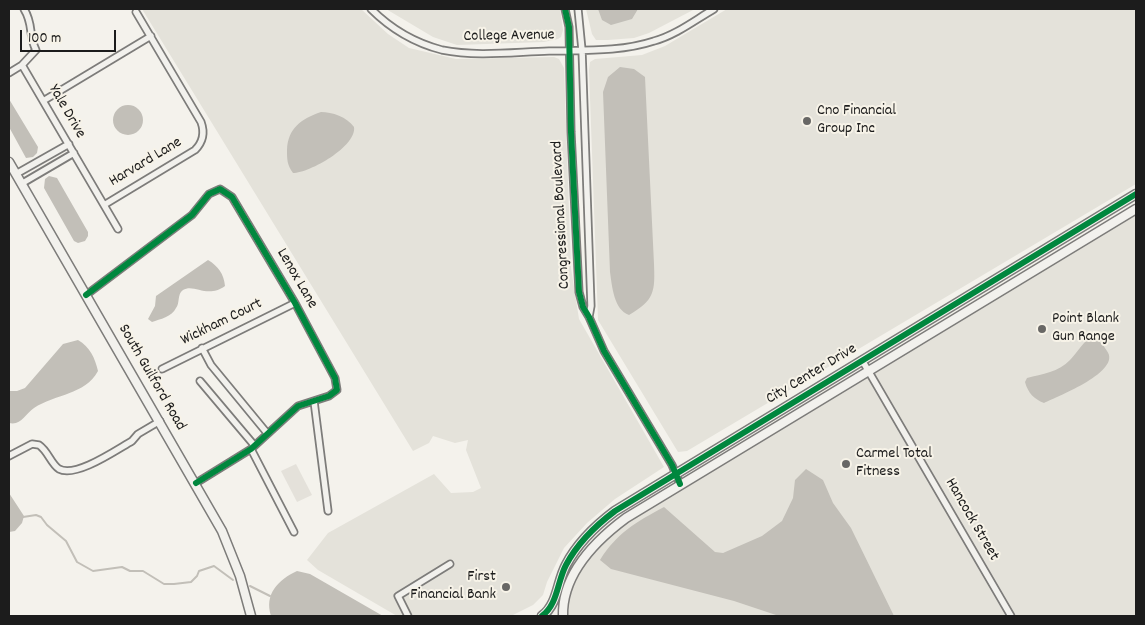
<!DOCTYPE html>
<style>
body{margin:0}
#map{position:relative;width:1145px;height:625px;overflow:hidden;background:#f4f2ec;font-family:Dekko,sans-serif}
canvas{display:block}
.frame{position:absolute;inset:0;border:10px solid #1c1c1c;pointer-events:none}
.scale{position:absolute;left:20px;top:30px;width:96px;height:22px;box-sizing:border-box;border:2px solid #1c1c1c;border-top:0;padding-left:6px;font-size:15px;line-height:18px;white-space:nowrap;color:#1c1c1c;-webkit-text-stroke:4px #f7f3e8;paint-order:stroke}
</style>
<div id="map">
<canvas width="1145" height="625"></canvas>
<div class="frame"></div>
<div class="scale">100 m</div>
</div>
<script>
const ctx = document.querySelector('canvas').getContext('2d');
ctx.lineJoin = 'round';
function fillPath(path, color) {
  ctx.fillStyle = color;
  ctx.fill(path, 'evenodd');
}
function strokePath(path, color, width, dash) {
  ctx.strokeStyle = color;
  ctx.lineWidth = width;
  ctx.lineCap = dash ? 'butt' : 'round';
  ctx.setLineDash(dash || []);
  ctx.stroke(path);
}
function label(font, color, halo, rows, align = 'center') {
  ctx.font = font + ' Dekko,sans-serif';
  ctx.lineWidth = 4;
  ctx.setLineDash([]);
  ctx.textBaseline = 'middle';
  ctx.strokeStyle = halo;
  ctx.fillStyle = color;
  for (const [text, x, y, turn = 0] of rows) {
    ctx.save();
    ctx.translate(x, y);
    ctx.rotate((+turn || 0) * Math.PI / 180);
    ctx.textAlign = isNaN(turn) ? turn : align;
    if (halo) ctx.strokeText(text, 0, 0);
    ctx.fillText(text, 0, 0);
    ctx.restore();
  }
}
const built = new Path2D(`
 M142 9H361L388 34 409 48 456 59 554 57 559 59 564 68 571 268 579 319 664 467 615 499 587 523 564 548 547 582 543 595 533 605 511 616H397L318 570 307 560 328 533 434 474 451 493 473 492 481 488 466 450 468 440 455 443 433 436 429 443 413 451Z
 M386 9H560L563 30 561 37 558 39 544 42 457 45 433 37Z
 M586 9H695L649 33 634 38 608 40H596L592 34Z
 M727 9H1136V184L687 451 678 452 598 320 589 70 590 62 595 59 642 55 665 46Z
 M1136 212V616H568L569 589 579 570 601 543 627 521Z`);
const green = new Path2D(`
 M296 464 312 495 297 502 281 471Z`);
const water = new Path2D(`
 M598 9H638L632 19 611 25 602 20Z
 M620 67 634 69 645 77 654 264C655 291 655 300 629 315 614 310 612 286 610 272L603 92 608 77Z
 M9 99 38 147 37 153 33 157 26 158 9 127Z
 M113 120a15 15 0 1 1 30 0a15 15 0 1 1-30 0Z
 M321 112C332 112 347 117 354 127 357 146 310 173 293 173 287 165 287 159 287 150 288 128 301 119 321 112Z
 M49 176 57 178 88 232V236L85 241 78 243 74 241 44 188 45 179Z
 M208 260C218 266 224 274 225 286 207 299 194 283 183 290 177 294 180 303 176 308 172 317 160 319 152 322L148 319 155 306 156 296Z
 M1089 338C1099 339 1102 343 1107 351 1122 371 1059 396 1044 403 1034 399 1028 393 1025 382L1027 378C1042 374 1059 372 1070 360 1077 353 1081 345 1089 338Z
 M78 340C90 347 95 358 98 371 85 395 55 394 34 408 25 414 21 426 9 423V391H17L25 388 63 344Z
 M806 469 823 480 833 503 851 528 894 616H779L734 601 611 569 600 560C617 533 636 522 664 507L715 552 723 553 762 536 782 521 793 498 795 480Z
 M9 493 24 516 22 523 15 531 9 532Z
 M297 571 310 574 383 616H271C264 594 278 580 297 571Z`);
const stream = new Path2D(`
 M23 517 36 515 41 517 47 525 66 541 77 562 93 571 122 567 130 571H143L164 584H174L191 582 197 576 199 571 214 566 233 580
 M250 586 270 596`);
const street = new Path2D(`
 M371 9C390 28 415 43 442 50 477 57 514 52 549 51 583 50 621 52 654 41 676 35 695 20 714 9
 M565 9 569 27 571 132 579 292 583 307 589 317 604 351 672 465 680 484
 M578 9 582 50 591 306 589 317
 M22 65 118 229
 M9 73 22 65 36 50C28 35 34 25 24 9
 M43 101 151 36
 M16 174 69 144
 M21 184 74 153
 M104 205 195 150C203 142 205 133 201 122L136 12
 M86 295 192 215 209 194 220 189 232 197 295 303 335 378 337 390 329 396 298 406 251 449 196 483
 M202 348 211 365 267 433
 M862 360 1011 616
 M162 369 295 303
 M200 381 254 445
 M314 401 328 511
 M251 449 294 532
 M9 456 32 444 39 445C48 451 51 464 59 469 76 478 116 450 132 441L138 434 160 421
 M408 616 398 596 450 564`);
const secondary = new Path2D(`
 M9 162 222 531 240 576 251 616
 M542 616C558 604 557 582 566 565 577 544 595 526 615 511L1136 194
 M563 616C562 575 595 541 626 518L1136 209`);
const cycleway = new Path2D(`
 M565 9 569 27 571 132 579 292 583 307 589 317 604 351 672 465 680 484
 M86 295 192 215 209 194 220 189 232 197 295 303 335 378 337 390 329 396 298 406 251 449 196 483
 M542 616C558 604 557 582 566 565 577 544 595 526 615 511L1136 194`);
const markers = [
 [807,121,5,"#686765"],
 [1042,329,5,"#686765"],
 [846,464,5,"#686765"],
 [506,587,5,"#686765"]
];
const streetNames = [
 ["College Avenue",509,37,-1],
 ["Yale Drive",66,112,60],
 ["Harvard Lane",146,163,-31],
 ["Congressional Boulevard",562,215,-93],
 ["Lenox Lane",296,279,60],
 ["Wickham Court",222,323,-26],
 ["City Center Drive",812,375,-31],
 ["South Guilford Road",151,378,60],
 ["Hancock Street",971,520,60]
];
const poiNames = [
 ["Cno Financial",817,112],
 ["Group Inc",817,130],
 ["Point Blank",1052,320],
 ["Gun Range",1052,338],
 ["Carmel Total",856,455],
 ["Fitness",856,473],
 ["First",496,578,"right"],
 ["Financial Bank",496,596,"right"]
];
fillPath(built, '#e4e2da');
fillPath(green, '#e4e1da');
fillPath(water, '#c2bfb8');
strokePath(stream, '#c2bfb8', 2);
strokePath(street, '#7d7c7a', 9);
strokePath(secondary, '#7d7c7a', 11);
strokePath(street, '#f2f1ed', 5.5);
strokePath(secondary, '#f2f1ed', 8);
strokePath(cycleway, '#00873e', 6);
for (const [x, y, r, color] of markers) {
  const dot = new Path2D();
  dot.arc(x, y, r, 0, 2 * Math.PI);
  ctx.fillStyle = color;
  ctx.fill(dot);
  strokePath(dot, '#f7f3e8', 2);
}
label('16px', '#1c1c1c', '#f7f3e8', streetNames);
label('16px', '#1c1c1c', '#f7f3e8', poiNames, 'left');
</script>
